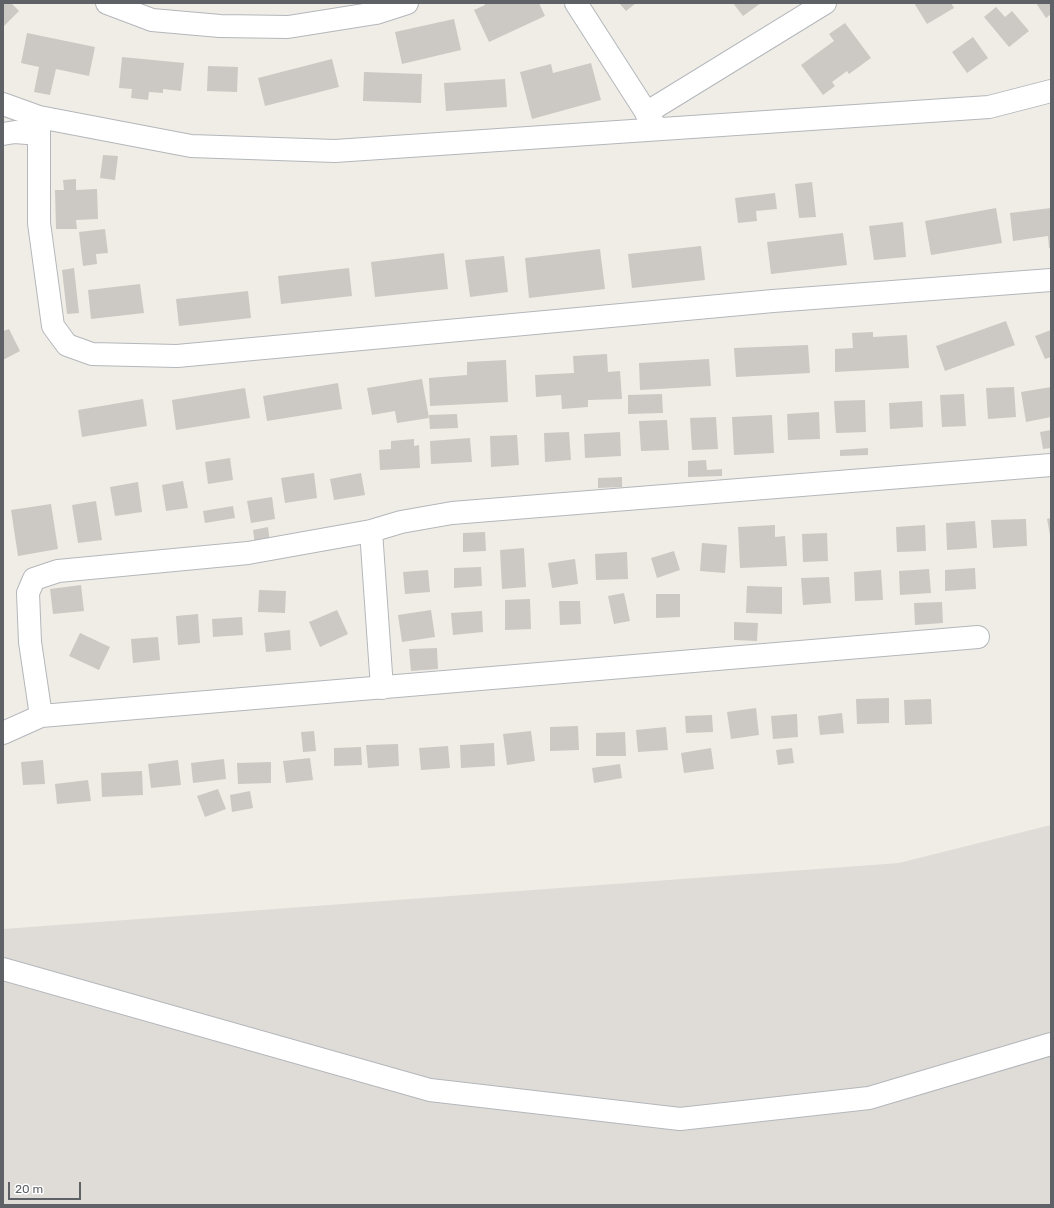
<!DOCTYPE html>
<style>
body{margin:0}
#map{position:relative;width:1054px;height:1208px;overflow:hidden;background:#f0ede6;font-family:Rubik,sans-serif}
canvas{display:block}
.frame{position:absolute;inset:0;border:4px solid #5e6266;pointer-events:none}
.scale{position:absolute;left:8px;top:1182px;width:73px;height:18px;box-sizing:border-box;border:2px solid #5e6266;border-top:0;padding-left:5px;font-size:12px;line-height:14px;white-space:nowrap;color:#5e6266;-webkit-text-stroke:3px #fff;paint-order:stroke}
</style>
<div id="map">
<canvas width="1054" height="1208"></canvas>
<div class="frame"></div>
<div class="scale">20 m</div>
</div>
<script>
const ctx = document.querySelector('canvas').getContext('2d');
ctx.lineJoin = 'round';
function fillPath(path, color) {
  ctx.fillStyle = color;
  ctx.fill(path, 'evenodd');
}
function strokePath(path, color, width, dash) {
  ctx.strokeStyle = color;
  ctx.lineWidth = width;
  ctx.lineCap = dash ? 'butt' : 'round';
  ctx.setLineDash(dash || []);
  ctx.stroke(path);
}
const industrial = new Path2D(`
 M1051 825V1205H3V929L899 863Z`);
const building = new Path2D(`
 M3 3H11L19 11 3 27Z
 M484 3H539L545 16 489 42 474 10 485 5Z
 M619 3H636L626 11Z
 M733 3H761L743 16Z
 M914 3H951L954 8 927 24Z
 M1036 3H1051V14L1046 18Z
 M996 7 1005 17 1012 11 1029 31 1009 47 984 17Z
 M454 19 461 50 402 64 395 32Z
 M845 23 871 58 849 74 847 71 832 82 835 86 823 95 801 65 834 41 829 34Z
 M27 33 95 47 89 76 56 69 50 95 34 92 39 67 21 63Z
 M973 37 988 58 967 73 952 52Z
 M122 57 184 63 181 91 163 89V93L149 92 148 100 131 98 132 89 119 88Z
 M332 59 339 87 265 106 258 78Z
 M591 63 601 100 532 119 520 72 551 64 553 73Z
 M208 66 238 67 237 92 207 91Z
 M364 72 422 74 421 103 363 101Z
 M505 79 507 107 446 111 444 83Z
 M103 155 118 156 115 180 100 178Z
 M76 179V190L97 189 98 219 76 220 77 229H56L55 190H64L63 180Z
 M812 182 816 217 799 218 795 184Z
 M775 193 777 209 756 211 757 221 738 223 735 198Z
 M996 208 1002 243 931 255 925 221Z
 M1051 208V248H1049L1048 236 1013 241 1010 213Z
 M903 222 906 257 874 260 869 226Z
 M105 229 108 253 96 254 97 264 83 266 79 232Z
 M843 233 847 265 771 274 767 242Z
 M701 246 705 280 632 288 628 254Z
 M600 249 605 289 529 298 525 258Z
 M444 253 448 289 375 297 371 262Z
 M504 256 508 292 470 297 465 260Z
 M74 268 79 313 67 314 62 270Z
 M349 268 352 296 281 304 278 276Z
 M140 284 144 313 91 319 88 290Z
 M248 291 251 318 179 326 176 299Z
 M1006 321 1015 345 945 371 936 346Z
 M9 329 20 351 3 360V331Z
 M1051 330V357L1045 359 1035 336Z
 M873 332V337L907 335 909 368 835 372V349L853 348 852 333Z
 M808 345 810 373 736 377 734 348Z
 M607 354 608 372 620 371 622 399 588 400V407L562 409 561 395 536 397 535 375 574 373 573 356Z
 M709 359 711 386 640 390 639 363Z
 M506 360 508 402 430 406 429 378 467 375V362Z
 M422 379 429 418 397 423 395 411 372 415 367 388Z
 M338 383 342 409 267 421 263 396Z
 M1014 387 1016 417 988 419 986 388Z
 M1051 387V417L1026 422 1021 392Z
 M245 388 250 418 176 430 172 400Z
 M662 394 663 413 628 414V395Z
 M964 394 966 426 942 427 940 395Z
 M143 399 147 426 82 437 78 410Z
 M865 400 866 432 836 433 834 401Z
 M922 401 923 427 890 429 889 403Z
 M819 412 820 439 788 440 787 414Z
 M457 414 458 428 430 429 429 415Z
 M772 415 774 453 734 455 732 417Z
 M716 417 718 449 692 450 690 418Z
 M667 420 669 450 641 451 639 421Z
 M1051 430V448L1043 449 1040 432Z
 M569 432 571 460 545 462 544 433Z
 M620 432 621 456 585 458 584 434Z
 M517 435 519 465 491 467 490 436Z
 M470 438 472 462 431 464 430 441Z
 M414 439V446L419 445 420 468 380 470 379 450 391 449V441Z
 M868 448V455L840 456V450Z
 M230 458 233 480 208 484 205 462Z
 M706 460 707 470 722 469V476L688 477V461Z
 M314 473 317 498 285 503 281 478Z
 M361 473 365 495 334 500 330 479Z
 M622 477V487L598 488V478Z
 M183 481 188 508 166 511 162 485Z
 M138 482 142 512 115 516 110 487Z
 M272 497 275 519 251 523 247 501Z
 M96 501 102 540 78 543 72 505Z
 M51 504 58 549 18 556 11 510Z
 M233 506 235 518 205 523 203 511Z
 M1051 518V535H1050L1047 519Z
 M1026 519 1027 546 993 548 991 520Z
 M975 521 977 548 947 550 946 523Z
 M775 525V537L785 536 787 566 740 568 738 527Z
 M925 525 926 551 897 552 896 527Z
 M268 527 270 543 255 545 253 530Z
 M485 532 486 551 463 552V533Z
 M827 533 828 561 803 562 802 534Z
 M702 543 727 545 725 573 700 571Z
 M524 548 526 587 502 589 500 550Z
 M674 551 680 570 657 578 651 558Z
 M627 552 628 579 596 580 595 554Z
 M575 559 578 584 552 588 548 563Z
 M481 567 482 586 454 588V568Z
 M975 568 976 589 945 591V570Z
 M929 569 931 593 900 595 899 571Z
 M428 570 430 592 405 594 403 572Z
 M881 570 883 600 855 601 854 572Z
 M829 577 831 603 803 605 801 578Z
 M81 585 84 611 53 614 50 589Z
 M747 586 782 587V614L746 613Z
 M259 590 286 591 285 613 258 612Z
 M624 593 630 621 614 624 608 596Z
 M656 594H680V617L656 618Z
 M530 599 531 629 505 630V600Z
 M559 601H580L581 624 560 625Z
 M942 602 943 623 915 625 914 603Z
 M337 610 348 634 320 647 309 622Z
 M431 610 435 637 402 642 398 615Z
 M482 611 483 632 453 635 451 613Z
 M198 614 200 643 178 645 176 616Z
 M242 617 243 635 213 637 212 619Z
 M734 622 758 623 757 641 734 640Z
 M290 630 291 650 266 652 264 633Z
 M80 633 110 647 99 670 69 656Z
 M158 637 160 660 133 663 131 639Z
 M437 648 438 669 411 671 409 649Z
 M889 698V723L857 724 856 699Z
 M931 699 932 724 905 725 904 700Z
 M756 708 759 735 731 739 727 712Z
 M842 713 844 733 820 735 818 716Z
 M797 714 798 737 773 739 771 716Z
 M712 715 713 732 686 733 685 716Z
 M578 726 579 750 550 751V727Z
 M666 727 668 750 638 752 636 730Z
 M314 731 316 751 303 752 301 732Z
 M531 731 535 761 507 765 503 734Z
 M625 732 626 756H596V733Z
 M494 743 495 766 461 768 460 745Z
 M398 744 399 766 368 768 366 745Z
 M448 746 450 768 421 770 419 748Z
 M361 747 362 765 334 766V748Z
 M711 748 714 769 684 773 681 753Z
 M792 748 794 763 778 765 776 750Z
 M310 758 313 780 286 783 283 761Z
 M224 759 226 779 193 783 191 763Z
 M43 760 45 784 23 785 21 762Z
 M178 760 181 785 151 788 148 764Z
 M271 762V783L238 784 237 763Z
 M620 764 622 778 594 783 592 768Z
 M142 771 143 795 102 797 101 773Z
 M88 780 91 801 57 804 55 784Z
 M218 789 226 809 205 817 197 796Z
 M250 791 253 808 232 812 230 795Z`);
const minor = new Path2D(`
 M107 3 152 20 220 26 288 27 376 13 407 3
 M576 3 655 126
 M3 104 39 117 191 146 335 151 989 107 1051 91
 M646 113 825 3
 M39 117V223L53 326 67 345 92 354 177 356 773 301 1051 280
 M3 134 15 132 39 134
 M371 531 382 688
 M41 716 30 642 28 593 34 579 58 571 248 553 371 531 401 522 452 513 1051 465
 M3 733 41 716 978 637
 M3 969 430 1090 680 1119 869 1098 1051 1044`);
fillPath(industrial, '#dfdcd8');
fillPath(building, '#ccc8c3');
strokePath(minor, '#b3b7bb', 24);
strokePath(minor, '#fff', 22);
</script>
